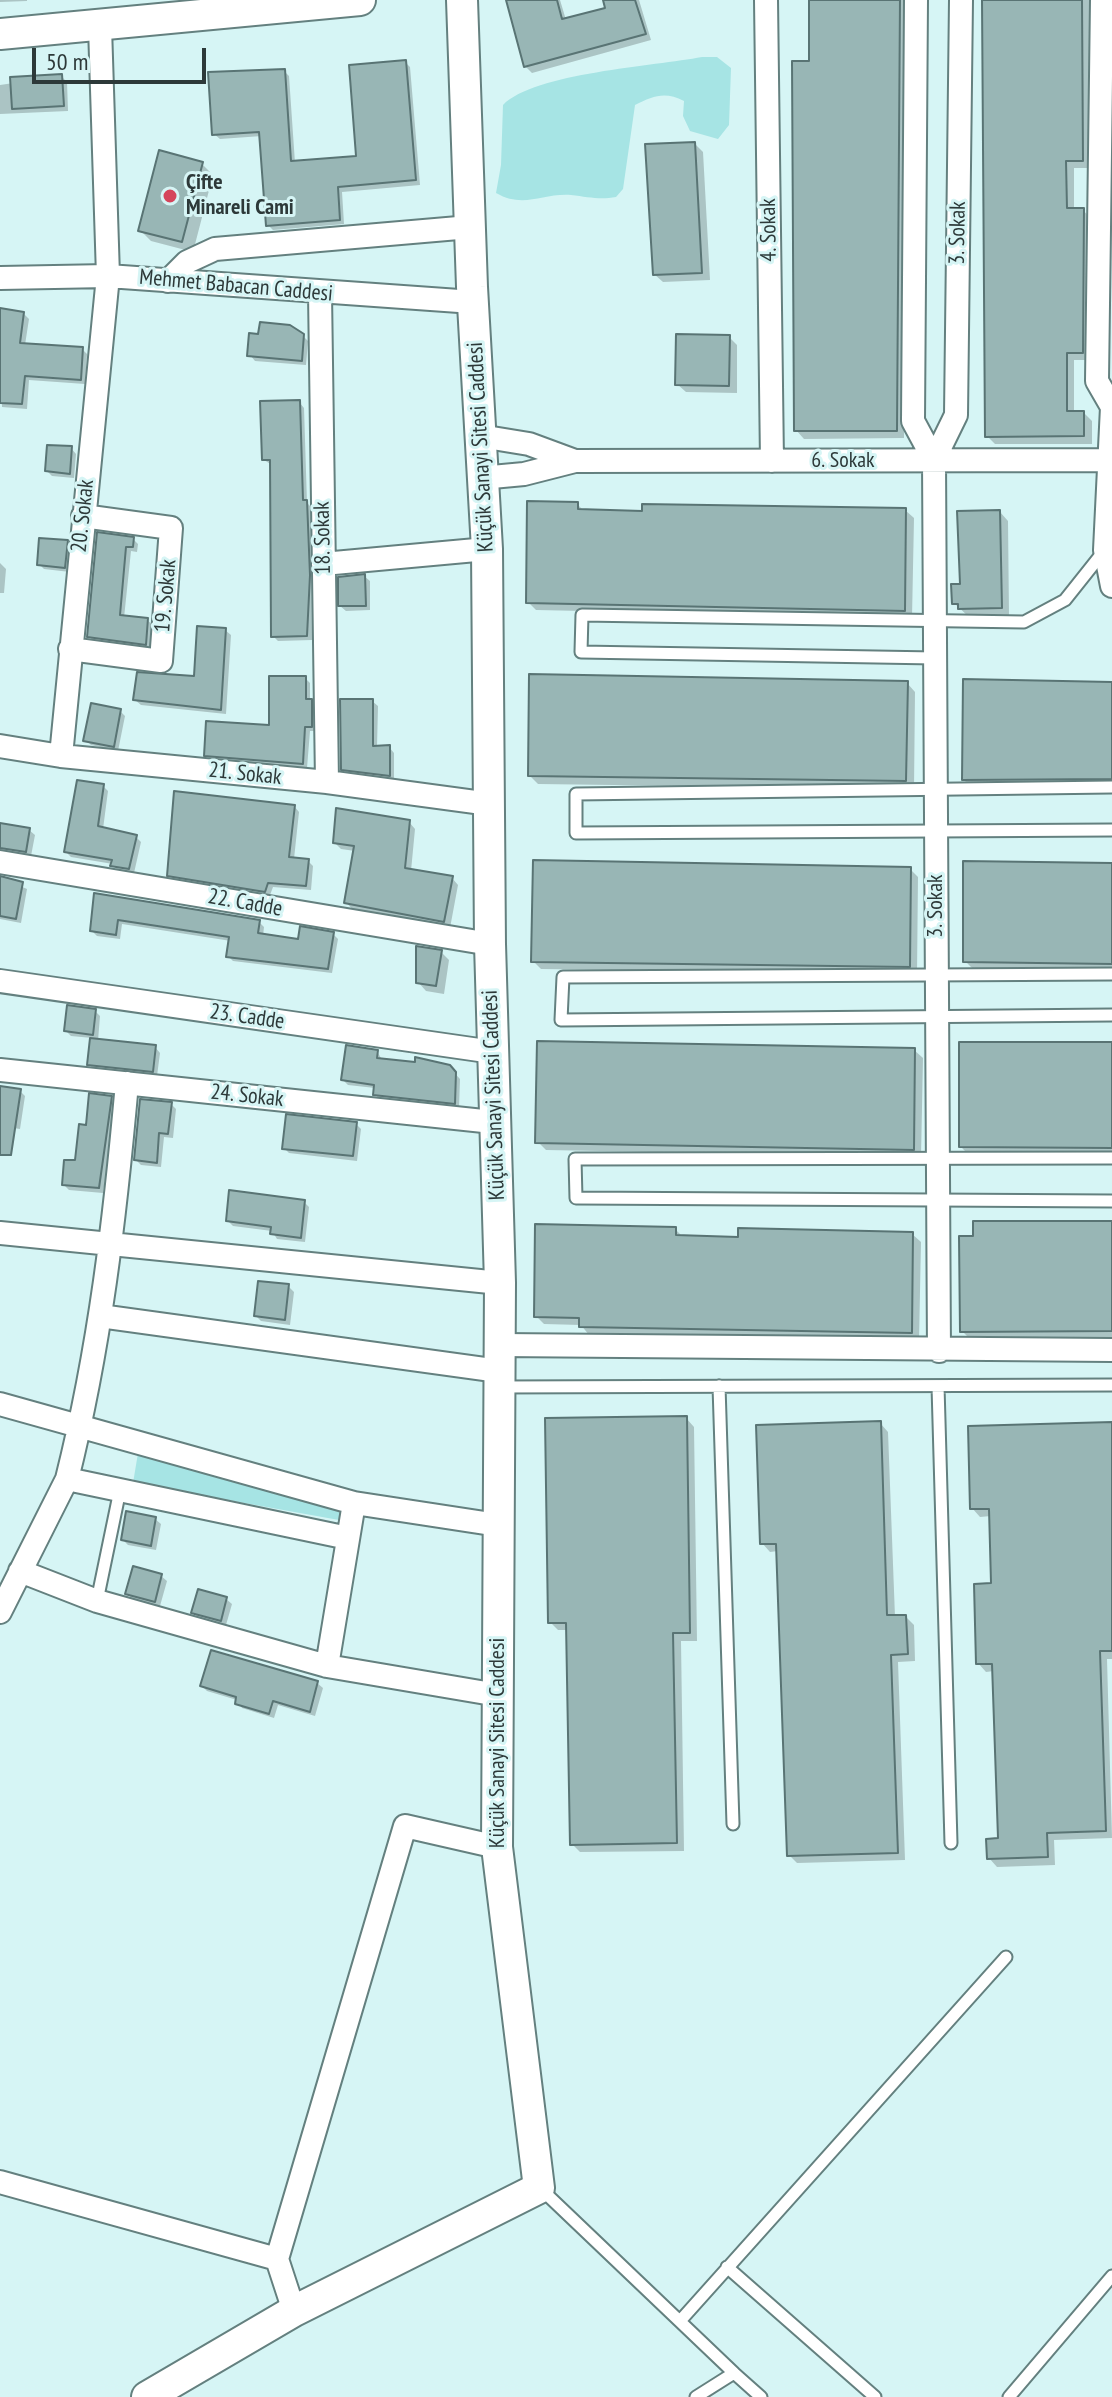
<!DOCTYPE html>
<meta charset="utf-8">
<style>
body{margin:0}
#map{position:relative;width:1112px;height:2397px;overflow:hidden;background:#d6f5f5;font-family:"PT Sans Narrow",sans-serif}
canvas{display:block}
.scale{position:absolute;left:32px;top:48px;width:174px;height:36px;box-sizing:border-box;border:4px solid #2d3939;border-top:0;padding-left:10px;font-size:24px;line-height:28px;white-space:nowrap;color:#2d3939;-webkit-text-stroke:6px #d6f5f5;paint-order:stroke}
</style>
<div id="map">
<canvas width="1112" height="2397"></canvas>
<div class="scale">50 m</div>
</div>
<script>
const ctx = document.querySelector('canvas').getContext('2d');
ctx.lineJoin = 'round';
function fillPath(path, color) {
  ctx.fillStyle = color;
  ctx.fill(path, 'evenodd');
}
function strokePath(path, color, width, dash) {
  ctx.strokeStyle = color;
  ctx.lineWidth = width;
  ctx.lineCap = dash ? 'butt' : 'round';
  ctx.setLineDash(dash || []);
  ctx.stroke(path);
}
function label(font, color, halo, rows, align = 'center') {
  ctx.font = font + ' "PT Sans Narrow",sans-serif';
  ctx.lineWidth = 6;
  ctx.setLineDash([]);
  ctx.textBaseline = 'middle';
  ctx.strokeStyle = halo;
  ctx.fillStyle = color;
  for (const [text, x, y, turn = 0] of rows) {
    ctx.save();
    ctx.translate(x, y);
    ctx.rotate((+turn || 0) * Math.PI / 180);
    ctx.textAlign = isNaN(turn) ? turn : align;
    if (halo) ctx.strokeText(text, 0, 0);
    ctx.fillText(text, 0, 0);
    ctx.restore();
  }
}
const green = new Path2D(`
 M702 57H717L731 68 729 125 718 139 690 131 683 116 684 101C665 91 653 96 635 105L623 189 616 197C600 200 588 197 571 195 542 193 524 209 496 193L501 165 503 105C534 73 655 66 702 57Z
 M138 1453 343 1512 339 1520 133 1483Z`);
const shadow = new Path2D(`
 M0 0H27V1L0 2Z
 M508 0H560L566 20 608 9 605 0H639L651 40 532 73 525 66Z
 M811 0H908L904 438 804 439 796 430Z
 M984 0H1089L1091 168H1074V210H1083L1091 219V360H1074V413H1084L1092 421V444H995L987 436Z
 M405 62 410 67 420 185 342 192 344 224 273 230 268 225 262 136 220 139 214 134 284 71 289 76 295 163 358 158Z
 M61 76 67 82 68 111 0 114V85Z
 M695 144 703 152 710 280 663 282 654 274Z
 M202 164 213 175 193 252 151 241 140 230Z
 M0 310 24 314 29 319 25 345 82 349 87 354 85 384 29 380 27 409 2 407Z
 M303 336 308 341 306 365 255 361 250 355Z
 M729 337 737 345V393L686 392 677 384Z
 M299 402 304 408 307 503 311 507 312 640 278 641 273 636 272 465 264 460Z
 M71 448 76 454 74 478 52 476 47 471Z
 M577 504 585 512 905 510 914 518 912 618 536 610 528 602Z
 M1000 512 1008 521 1009 616 969 617 954 603Z
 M99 534 133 539 138 544 137 552 131 551 124 618 147 620 153 625 151 649 94 642 89 636Z
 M67 542 72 547 70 572 44 569 39 564Z
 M0 563 6 569 4 593H0Z
 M364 576 370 581V610L346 611 340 606Z
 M225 630 231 635 226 714 141 705 135 700 196 678Z
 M305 678 310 683V700L316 706 317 731H310L307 768 211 760 206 755 271 727Z
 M907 683 915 692 914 789 538 784 530 776Z
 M1112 684V788H972L964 780Z
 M372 701 378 706 377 747H389L394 753V780L348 774 343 769Z
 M120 711 125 716 118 751 91 745 86 740Z
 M103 786 108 791 103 829 136 837 141 842 134 873 118 871 113 864 71 857 66 852Z
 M294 806 299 812 294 859 308 861 313 866 311 890 273 887 270 895 174 880 169 875Z
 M409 822 415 829 411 871 452 878 458 885 450 928 352 909 346 902 355 851 341 849 335 843Z
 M29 830 35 835 31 856 0 851V832Z
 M1112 865V971L973 969 965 961Z
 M910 869 918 877 917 974 541 969 533 961Z
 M0 877 27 889 21 923 0 919Z
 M96 896 259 922 264 927 263 936 300 941 333 934 338 939 332 973 233 961 228 956 231 941 122 924 120 939 97 936 92 931Z
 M441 952 449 960 444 994 426 991 418 982Z
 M95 1011 100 1016 98 1041 155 1047 160 1053 157 1076 94 1070 89 1064 92 1038 71 1036 66 1031Z
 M1112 1044V1155H969L961 1147Z
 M914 1050 923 1058 921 1157 546 1150 538 1142Z
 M377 1051 382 1060 449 1067 460 1079 459 1108 380 1100 375 1094V1088L348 1085 343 1080Z
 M0 1088 20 1091 25 1096 20 1129 0 1126Z
 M111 1098 116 1103 103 1193 69 1190 64 1185 77 1163 88 1127Z
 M171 1104 176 1109 173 1138 164 1137 161 1167 141 1165 136 1160Z
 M356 1124 361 1129 357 1161 289 1153 284 1148Z
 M304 1202 309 1207 305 1242 277 1239 272 1231 233 1226 228 1221Z
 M1112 1223V1339H970L962 1331Z
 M675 1229 684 1238 912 1234 921 1242 919 1341 589 1335 581 1325 544 1324 536 1316Z
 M288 1286 294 1292 290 1325 261 1321 256 1316Z
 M686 1418 694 1427 697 1641H681L684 1851 580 1852 572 1844 568 1630H558L550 1622Z
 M880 1423 888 1432 895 1617H906L914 1625 915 1661 898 1662 905 1860 797 1863 789 1855 778 1551 770 1552 762 1543Z
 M1112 1425V1659H1107L1112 1838 1054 1840 1055 1865 997 1867 989 1858 1000 1840 994 1671 986 1672 978 1663 993 1585 991 1516 980 1517 972 1508Z
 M155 1519 161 1524 156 1550 128 1545 123 1540Z
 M161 1576 167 1581 160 1606 132 1599 127 1593Z
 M226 1599 232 1604 226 1625 198 1618 193 1612Z
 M317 1683 323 1688 315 1716 278 1705 274 1718 242 1708 237 1700 207 1691 202 1686Z`);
const building = new Path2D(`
 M506 0H557L562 19 605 8 603 0H635L646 34 524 67Z
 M809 0H900L897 431H794L792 61H809Z
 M982 0H1082L1083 161H1066L1067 208H1084L1083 353H1067V411H1084V436L985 437Z
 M406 60 416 180 338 187 340 220 266 226 259 132 212 135 208 72 285 69 291 161 356 156 349 65Z
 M62 74 64 106 12 109 10 77Z
 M695 142 702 273 653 275 645 144Z
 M159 150 203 162 182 242 138 231Z
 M0 308 24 312 20 343 83 347 81 380 25 376 22 404 0 403Z
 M260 322 290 325 304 334 302 361 247 356 249 333 258 334Z
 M676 334 730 335 729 386 675 385Z
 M300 400 303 500H307L310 575 307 636 271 637 270 460H262L260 401Z
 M47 445 72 446 70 474 45 471Z
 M527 501 578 502V509L642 511V504L906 508 905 611 526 603Z
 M1000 510 1002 608 958 609V604H952L951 584H960L957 511Z
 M97 532 134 537 133 547H126L120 615 148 618 146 645 87 637Z
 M39 538 68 540 65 568 37 565Z
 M365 574 366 606H338V577Z
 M197 626 226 628 221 710 133 700 137 672 194 676Z
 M529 674 908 681 906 781 528 776Z
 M269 676H306V699H312V727H305L303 764 204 756 206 721 269 725Z
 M963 679 1112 682V779L962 780Z
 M340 699H373V746L390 745V776L341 770Z
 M91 703 121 709 114 747 83 741Z
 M77 780 104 784 98 826 137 835 129 869 110 866 112 860 64 852Z
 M174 791 295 805 289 857 309 859 306 886 268 883 265 892 167 876Z
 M336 808 410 820 405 868 453 876 444 922 344 903 354 846 333 843Z
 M0 823 30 828 26 852 0 848Z
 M533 860 911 867 910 967 531 962Z
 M963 861 1112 863V964L963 962Z
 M0 876 23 882 16 919 0 916Z
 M94 893 260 920 258 933 298 939 300 926 334 932 328 969 226 957 229 937 118 920 116 935 90 931Z
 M416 946 442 950 436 986 416 983Z
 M67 1005 96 1009 93 1035 64 1031Z
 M90 1038 156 1045 153 1072 87 1065Z
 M537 1041 915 1048 914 1150 535 1143Z
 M959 1042H1112V1148L959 1147Z
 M346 1045 378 1050 377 1058 415 1062V1057L450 1065 456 1072 455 1104 373 1095 374 1085 341 1080Z
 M0 1086 21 1089 11 1155H0Z
 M89 1093 112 1096 99 1188 62 1185 64 1160H75L79 1124 86 1125Z
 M140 1099 172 1102 168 1134 159 1133 157 1163 134 1160Z
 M286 1114 357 1122 353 1156 282 1149Z
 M229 1190 305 1200 301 1238 270 1234 271 1227 226 1221Z
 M973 1221H1112V1331L960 1332 959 1236H973Z
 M535 1224 676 1227V1235L738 1237V1228L913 1232 912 1333 579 1327V1318L534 1317Z
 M258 1281 289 1284 285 1320 254 1316Z
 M687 1416 690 1633H673L677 1843 570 1845 566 1623H548L545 1418Z
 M881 1421 887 1615H906L908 1654 891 1655 898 1853 787 1856 776 1544H760L756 1425Z
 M1112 1422V1651H1100L1106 1831 1047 1833 1048 1857 987 1859 986 1839 998 1838 992 1664H976L974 1584 991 1583 989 1509H970L968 1426Z
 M126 1511 156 1517 151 1546 121 1540Z
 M133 1566 162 1574 155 1602 125 1594Z
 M198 1589 227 1597 221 1621 191 1613Z
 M211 1650 318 1681 310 1712 273 1701 269 1714 235 1704 236 1697 200 1686Z`);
const lane = new Path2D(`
 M935 658 581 652 582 615 1024 622 1065 600 1104 551
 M1112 787 576 794V833L1112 830
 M1112 974 563 977 561 1020 1112 1015
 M1112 1158 575 1159 576 1198 1112 1201
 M719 1386 733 1824
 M938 1386 951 1843
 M500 1387 1112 1385
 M97 1601 120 1490
 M540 2188 734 2373 696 2397
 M727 2267 875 2397
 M680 2321 1006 1957
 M734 2373 761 2397
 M1009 2397 1112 2276`);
const street = new Path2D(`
 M766 0 772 461
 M916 0 913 421 934 460 939 1351
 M1102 0 1097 381 1112 407
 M0 278 108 276 473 302
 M168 281 187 262 215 249 470 227
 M320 293 327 782
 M1112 407 1105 550 1112 586
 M480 436 529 444 575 461 524 474 481 478
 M934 460 956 415 961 0
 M575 461 1110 460
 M323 564 487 549
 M70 649 161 661 171 528 83 516
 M0 746 61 756 327 782 490 804
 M61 756 108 276 100 27
 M0 862 490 944
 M0 981 493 1052
 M0 1070 493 1122
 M127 1083C115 1218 100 1347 67 1479L348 1538
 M0 1233 500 1283
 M100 1316 499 1371
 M500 1345 1112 1350
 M0 1404 354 1503 498 1525
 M20 1571 97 1601 327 1666 498 1695
 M0 1612 67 1479
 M327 1666 354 1503
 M0 2182 277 2259
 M294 2311 277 2259 405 1826 497 1847`);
const secondary = new Path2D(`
 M0 34 360 0
 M147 2397 294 2311 539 2188 497 1847 500 1283 490 944 487 549 472 287 462 0`);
const markers = [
 [170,196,8,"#d5455b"]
];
const poiNames = [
 ["Çifte",186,183],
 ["Minareli Cami",186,208]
];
const streetNames = [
 ["4. Sokak",769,230,-91],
 ["3. Sokak",958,233,-89],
 ["Mehmet Babacan Caddesi",236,286,5],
 ["Küçük Sanayi Sitesi Caddesi",481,447,-93],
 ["6. Sokak",843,461],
 ["20. Sokak",83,516,-84],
 ["18. Sokak",323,538,-91],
 ["19. Sokak",166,596,-85],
 ["21. Sokak",245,774,6],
 ["22. Cadde",245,903,10],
 ["3. Sokak",936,906,-90],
 ["23. Cadde",247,1017,8],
 ["Küçük Sanayi Sitesi Caddesi",494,1095,-92],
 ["24. Sokak",247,1096,6],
 ["Küçük Sanayi Sitesi Caddesi",498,1743,-90]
];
fillPath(green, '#a6e4e4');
fillPath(shadow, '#0003');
fillPath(building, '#98b6b5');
strokePath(building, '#597474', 2);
strokePath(lane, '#64807f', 15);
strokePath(street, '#64807f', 26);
strokePath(secondary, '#64807f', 34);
strokePath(lane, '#fff', 11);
strokePath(street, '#fff', 22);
strokePath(secondary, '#fff', 30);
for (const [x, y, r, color] of markers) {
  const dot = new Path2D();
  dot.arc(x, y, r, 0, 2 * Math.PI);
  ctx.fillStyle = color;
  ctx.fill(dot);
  strokePath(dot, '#d6f5f5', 3);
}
label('bold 22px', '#2d3939', '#d6f5f5', poiNames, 'left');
label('22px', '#2d3939', '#d6f5f5', streetNames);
</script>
